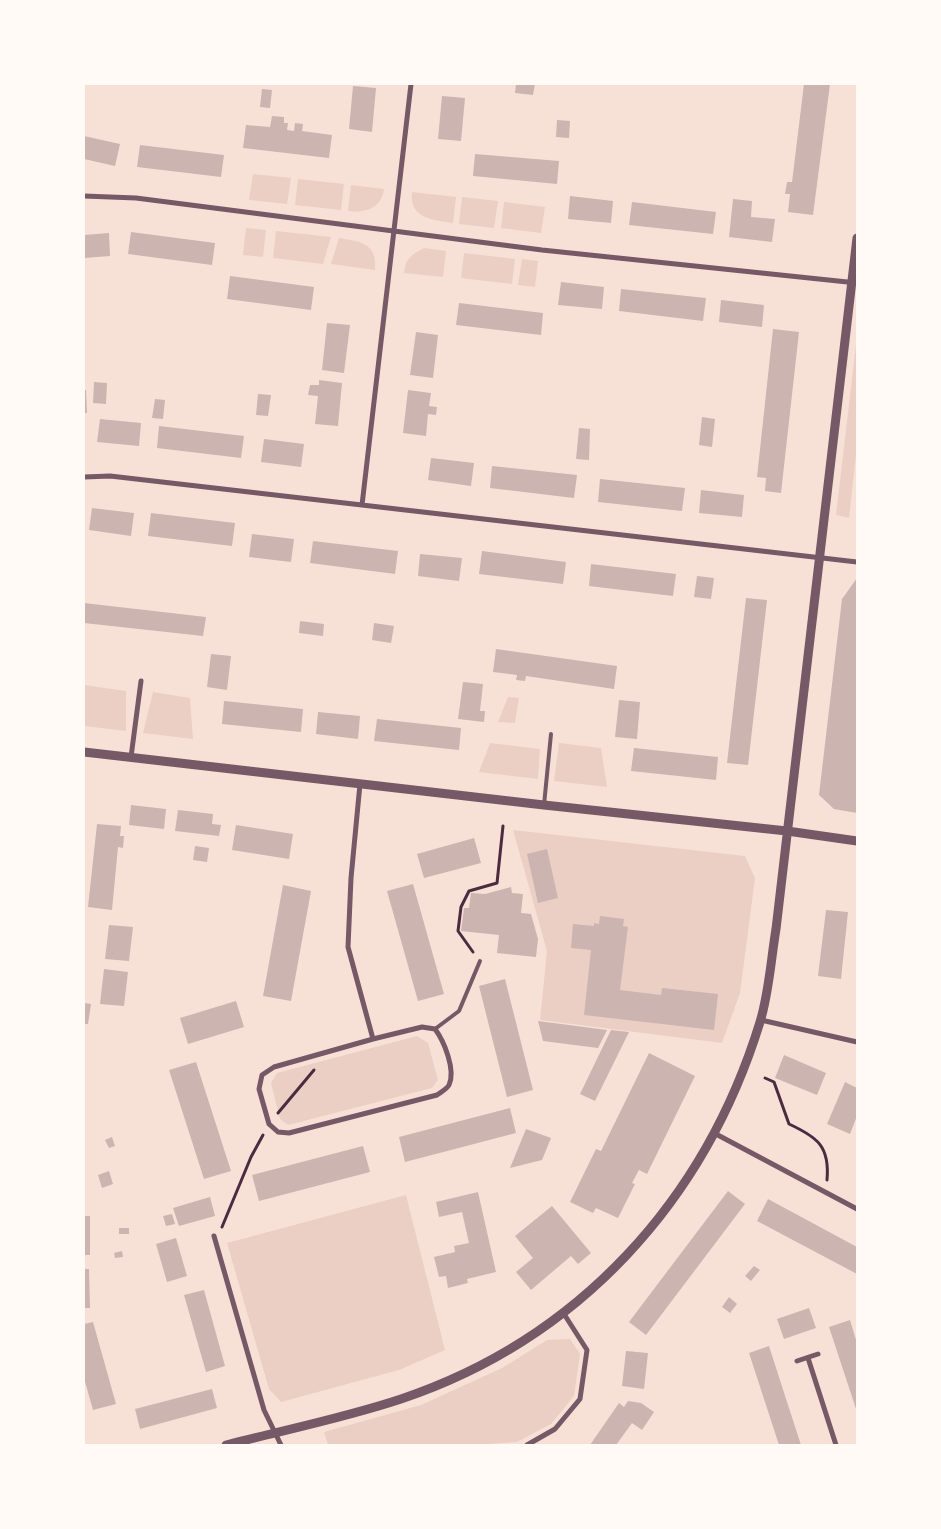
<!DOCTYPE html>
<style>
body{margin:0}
#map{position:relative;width:941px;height:1529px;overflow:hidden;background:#f7e1d7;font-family:"Work Sans",sans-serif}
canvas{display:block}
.frame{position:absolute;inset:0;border:85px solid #fffaf5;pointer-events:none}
</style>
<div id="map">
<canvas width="941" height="1529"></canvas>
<div class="frame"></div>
</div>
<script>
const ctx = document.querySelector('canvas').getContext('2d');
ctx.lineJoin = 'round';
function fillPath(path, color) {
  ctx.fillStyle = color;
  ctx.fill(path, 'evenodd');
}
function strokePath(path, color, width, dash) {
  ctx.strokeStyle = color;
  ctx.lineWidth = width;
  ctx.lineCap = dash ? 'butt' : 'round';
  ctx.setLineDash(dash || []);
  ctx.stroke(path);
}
const green = new Path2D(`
 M253 174 291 178 287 204 249 200Z
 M298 179 344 184 341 210 295 205Z
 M351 185 384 189C381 209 365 213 348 211Z
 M412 192 456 197 453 223C432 220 409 218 412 192Z
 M462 197 498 201 494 228 459 224Z
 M504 202 545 207 541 233 501 228Z
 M246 228 266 230 263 257 243 255Z
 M276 231 331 237 323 264 273 258Z
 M339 238C359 241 378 243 375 270L331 264Z
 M424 248 446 251 443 277 404 273C405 259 412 254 424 248Z
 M464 253 515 259 512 284 461 278Z
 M522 259 538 261 535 287 518 285Z
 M857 336V446L849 518 836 515Z
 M84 685 126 691V731L84 726Z
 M153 692 190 698 193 739 143 733Z
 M508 697 519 698 515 723 498 722Z
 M490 743 540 749 538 779 479 772Z
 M559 743 601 748 607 787 554 781Z
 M513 830 745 856 755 878 740 993 722 1043 540 1020 547 951Z
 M417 1036 428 1043 438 1080 432 1088 288 1125 280 1119 271 1083 277 1073Z
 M406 1195 445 1350 399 1370 281 1402 269 1389 227 1243Z
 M570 1339 580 1354 574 1396 551 1424 517 1442 474 1445H328L324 1432 421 1405 502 1368 547 1340Z`);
const building = new Path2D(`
 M516 84H535L533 95 515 93Z
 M804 84H830L813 215 788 212 790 194H785L787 182H792Z
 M353 86 376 88 372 132 349 129Z
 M262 89 272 90 270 108 260 107Z
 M442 96 465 98 461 141 438 139Z
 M272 116 284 117V123H288L287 130 294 131 295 123 303 124 302 131 332 135 329 158 243 148 246 125 270 127Z
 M557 120 570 121 569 138 556 137Z
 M84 136 120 144 115 166 84 159Z
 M140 145 224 155 221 177 137 167Z
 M475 154 559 161 557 184 473 176Z
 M570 196 613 201 611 223 568 219Z
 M733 199 752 201 751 217 775 219 772 242 729 237Z
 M632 202 716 212 713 234 629 225Z
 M131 232 215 243 212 265 128 254Z
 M109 233 110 256 84 258V235Z
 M230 276 314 287 311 310 227 299Z
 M561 282 604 287 602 309 558 305Z
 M621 289 706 298 703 321 619 311Z
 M721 300 764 305 762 327 719 322Z
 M459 303 543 313 541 335 456 325Z
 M327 323 350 325 344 373 322 370Z
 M773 329 799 332 781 493 765 491 766 478 757 477Z
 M416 332 438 335 433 378 410 375Z
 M319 380 342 383 338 426 315 424 318 396 308 395 310 385H319Z
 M94 382 107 383 106 404 93 403Z
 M84 390H86L87 413H84Z
 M408 390 431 393 429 406 437 407 436 415 428 414 426 436 403 433Z
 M258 394 271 395 268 416 256 415Z
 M155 399 165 400 163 419 152 418Z
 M702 417 715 419 712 447 699 445Z
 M100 419 141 423 139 446 97 442Z
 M159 426 244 436 241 458 157 448Z
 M579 428 590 429 589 460 576 459Z
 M264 439 304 444 301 467 261 462Z
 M431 458 474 463 471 486 428 480Z
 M492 466 577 475 574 498 490 488Z
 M600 479 685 488 682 511 598 502Z
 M701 490 744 495 742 517 699 513Z
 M92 508 134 513 131 536 89 530Z
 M151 513 235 523 232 546 148 536Z
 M252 534 294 539 291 562 249 557Z
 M313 541 398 551 395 574 310 563Z
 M482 551 566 562 563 584 479 574Z
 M420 554 462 558 459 581 418 576Z
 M591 564 676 574 673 596 589 586Z
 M697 576 714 578 711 599 694 597Z
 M857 578V813L834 809 819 795 842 599Z
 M746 598 767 600 748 765 727 763Z
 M84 603 206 617 203 636 84 623Z
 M300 621 324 624 323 636 299 633Z
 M374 623 394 626 391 643 372 640Z
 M496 649 617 666 614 689 526 676 525 681 516 680 517 675 493 672Z
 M211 654 231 656 227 690 207 687Z
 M463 682 483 684 480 711H485L484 722 458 719Z
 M619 700 640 702 637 739 615 737Z
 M224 701 303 709 301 732 222 724Z
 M318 712 360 716 358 739 316 734Z
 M377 719 461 728 459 750 374 741Z
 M634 748 718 757 716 780 631 771Z
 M131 805 166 809 164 829 129 825Z
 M178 810 213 814 212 824 221 825 219 836 175 831Z
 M97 824 121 826 120 836H124L123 848 118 847 112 910 88 907Z
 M236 825 293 834 289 859 232 850Z
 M474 838 481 863 424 878 417 854Z
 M195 846 209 848 207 862 193 860Z
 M547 849 558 898 538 903 527 854Z
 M413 884 444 994 418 1001 387 891Z
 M283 885 311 891 291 1001 263 996Z
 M511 887 512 893 523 894 521 913 531 914 538 939 536 957 497 953 499 935 461 931 464 908H469L471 893 485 894Z
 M826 910 848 912 841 979 818 976Z
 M600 916 624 919 623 926 628 927 620 990 661 995 662 988 718 994 714 1030 584 1015 591 950 571 948 573 924 594 926V923L599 924Z
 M109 925 133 927 129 961 105 959Z
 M104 969 128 972 124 1006 100 1004Z
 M505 979 533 1090 507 1097 479 986Z
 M236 1001 244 1027 188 1044 180 1018Z
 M84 1003 91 1004 88 1024H84Z
 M538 1021 607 1030 598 1048 543 1041Z
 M611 1030 629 1032 595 1101 580 1094Z
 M649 1053 695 1076 647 1174 639 1170 632 1183 635 1184 618 1218 596 1208 593 1213 570 1202 596 1149 601 1151Z
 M784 1055 826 1073 817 1095 775 1078Z
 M196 1062 231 1171 204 1179 169 1070Z
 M845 1082 857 1088V1116L850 1134 827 1124Z
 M510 1108 516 1133 405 1162 399 1137Z
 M526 1129 551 1138 542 1160 510 1168Z
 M112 1137 115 1146 109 1148 105 1140Z
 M363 1146 370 1172 259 1201 252 1175Z
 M109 1171 113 1184 102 1188 98 1175Z
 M728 1191 745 1204 646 1335 629 1322Z
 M478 1192 496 1272 467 1279 468 1283 448 1288 446 1276 439 1277 434 1257 455 1252 454 1246 469 1243 462 1212 439 1217 436 1202Z
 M210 1197 215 1216 179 1226 173 1208Z
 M768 1199 857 1247V1274L757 1221Z
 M552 1206 591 1253 578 1264 571 1256 531 1290 516 1272 533 1258 515 1236Z
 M172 1214 175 1224 166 1226 163 1216Z
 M84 1216H90V1255H84Z
 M119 1228H129V1234H119Z
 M176 1238 187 1276 167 1282 156 1244Z
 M122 1251 123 1257 115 1258 114 1253Z
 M754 1266 760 1270 751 1281 745 1276Z
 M84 1269H89L90 1308H84Z
 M204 1290 225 1366 206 1372 184 1295Z
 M729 1297 737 1304 730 1313 722 1307Z
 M809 1308 816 1328 784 1339 777 1319Z
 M850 1320 857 1343V1412L829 1327Z
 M93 1322 116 1404 93 1410 84 1378V1324Z
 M769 1346 788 1405 801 1445H779L749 1353Z
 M626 1351 648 1353 644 1389 622 1386Z
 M212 1389 217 1408 140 1429 135 1409Z
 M628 1401 641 1403 654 1412 642 1430 632 1423 616 1445H590L619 1403 624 1407Z`);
const path = new Path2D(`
 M473 952 458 931 461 907 469 891 497 883 503 826
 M765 1078 774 1082 789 1124C817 1137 830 1146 827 1180
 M278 1113 314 1070
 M222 1227 251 1157 263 1135`);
const service = new Path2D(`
 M544 805 551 734
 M435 1029 459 1011 480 961`);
const minor = new Path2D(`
 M84 196 136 198 542 250 857 283
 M84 477 110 476 857 562
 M362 505 411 84
 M131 757 141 681
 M360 784 351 878 348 947 373 1039 422 1027 435 1029C444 1041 456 1070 449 1085 447 1089 441 1092 437 1095L289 1133 278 1132 269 1124 259 1089 262 1075 274 1067 373 1039
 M761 1020 857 1042
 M714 1133 857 1209
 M214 1236 264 1410 281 1445
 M808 1358 836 1445
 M797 1361 818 1354
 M527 1445 555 1429 580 1399 587 1350 564 1314`);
const tertiary = new Path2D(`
 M84 752 544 805 787 831 857 841
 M226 1445C284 1430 344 1418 401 1399 579 1339 705 1201 760 1022 769 993 771 959 776 929L857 238`);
fillPath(green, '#ebcfc5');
fillPath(building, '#ccb4b1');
strokePath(path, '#4a2c40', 3);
strokePath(service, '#755966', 4);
strokePath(minor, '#755966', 5);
strokePath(tertiary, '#755966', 9);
</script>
